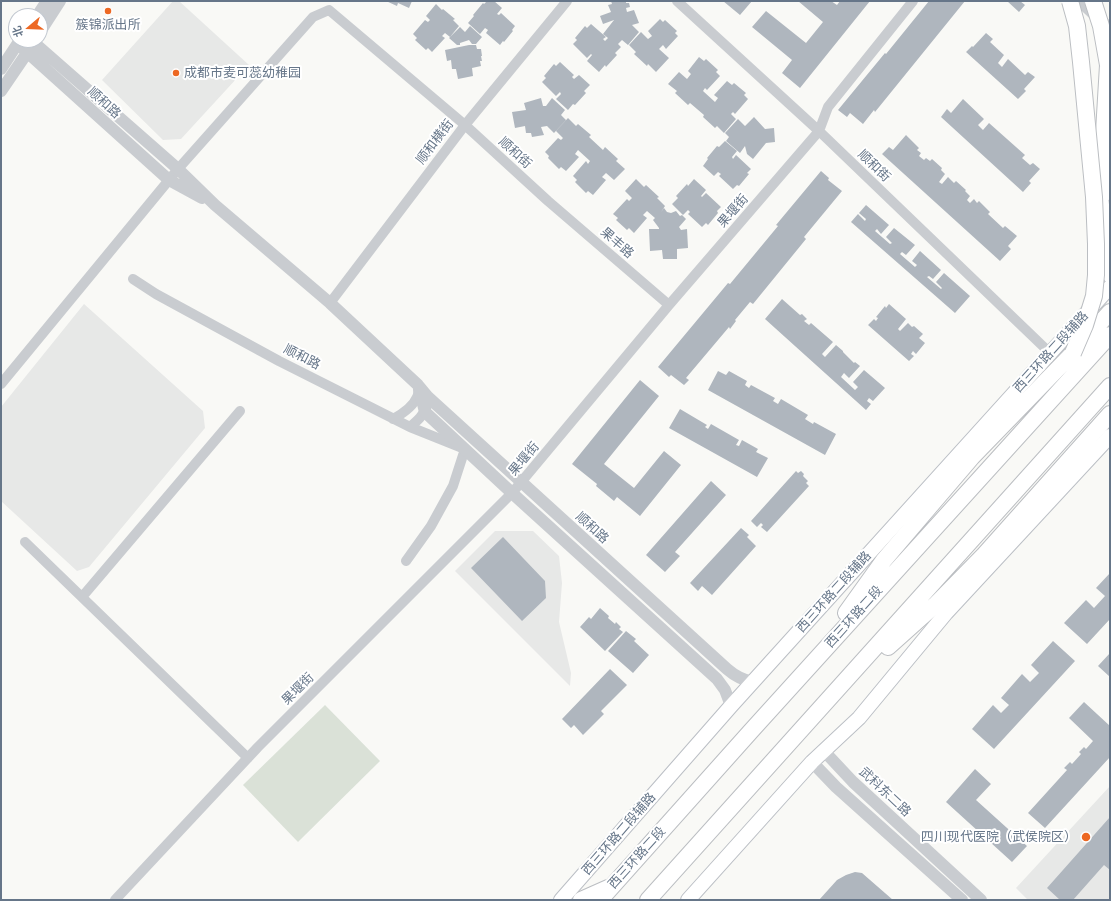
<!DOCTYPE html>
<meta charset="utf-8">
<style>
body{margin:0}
#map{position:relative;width:1111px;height:901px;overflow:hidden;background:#f9f9f6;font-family:Quicksand,"Noto Sans SC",sans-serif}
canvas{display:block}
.frame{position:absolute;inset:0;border:2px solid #667689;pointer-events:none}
.north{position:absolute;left:8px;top:8px;width:40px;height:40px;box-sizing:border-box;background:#fff;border:1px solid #c2c8d0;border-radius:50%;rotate:251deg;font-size:11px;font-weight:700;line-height:16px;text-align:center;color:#667689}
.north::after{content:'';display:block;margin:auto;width:14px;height:18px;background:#ed6823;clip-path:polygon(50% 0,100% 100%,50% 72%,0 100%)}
</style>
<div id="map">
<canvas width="1111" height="901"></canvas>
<div class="frame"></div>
<div class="north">北</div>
</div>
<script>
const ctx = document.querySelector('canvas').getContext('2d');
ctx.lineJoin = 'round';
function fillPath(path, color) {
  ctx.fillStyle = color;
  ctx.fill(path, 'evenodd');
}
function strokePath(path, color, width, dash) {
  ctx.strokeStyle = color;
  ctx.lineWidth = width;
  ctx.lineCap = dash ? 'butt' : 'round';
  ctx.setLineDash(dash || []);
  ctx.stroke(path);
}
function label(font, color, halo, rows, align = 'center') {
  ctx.font = font + ' Quicksand,"Noto Sans SC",sans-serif';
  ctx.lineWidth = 4;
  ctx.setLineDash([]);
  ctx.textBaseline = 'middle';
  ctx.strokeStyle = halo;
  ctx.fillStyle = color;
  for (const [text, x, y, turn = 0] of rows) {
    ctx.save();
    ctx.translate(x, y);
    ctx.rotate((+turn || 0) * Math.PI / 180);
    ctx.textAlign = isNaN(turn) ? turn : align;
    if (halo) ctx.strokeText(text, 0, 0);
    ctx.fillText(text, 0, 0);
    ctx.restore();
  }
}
const built = new Path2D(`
 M173 1H179L249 65 181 139 163 140 102 80Z
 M84 304 203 411 205 428 89 567 77 571 1 501V407Z
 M495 531H533L559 556 562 583 559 622 571 673 570 686 455 571Z
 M1110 786V900H1028L1016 888Z`);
const green = new Path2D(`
 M325 705 380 761 298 842 243 785Z`);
const building = new Path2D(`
 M386 1H412L409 8 398 3 397 6Z
 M487 1H494L502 8 497 14 499 15 501 13 515 26 512 30 513 31 504 42 503 41 500 45 486 33 488 30 485 28 480 34 468 23 474 16 473 15 483 3 484 4Z
 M611 1H626V3H629L630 7 626 8 627 12 634 10 639 23 632 25 639 32 628 45 622 40 618 44 621 47 615 53 617 55 606 67 605 65 599 72 587 61 592 55 591 54 587 58 573 44 577 40 575 38 585 26 587 28 591 24 606 37 603 39 605 41 608 38 603 34 614 20 603 24 600 16 611 12 608 5 612 4Z
 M723 1H752L740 15Z
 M798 1H831L837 5 840 1H870L800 88 782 73 792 60 752 27 766 11 806 43 823 22Z
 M929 1H965L875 112 874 110 863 124 850 113 847 117 838 110 885 53 886 54Z
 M1007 1H1020L1025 5 1019 12Z
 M436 4 442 10 443 9 455 19 453 20 459 26 450 37 445 33 442 36 445 38 432 52 428 48 426 50 415 40 417 38 413 34 425 20 428 22 430 20 426 16Z
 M660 19 663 22 665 20 677 31 675 33 678 36 666 49 663 45 659 49 669 58 656 72 648 64 647 66 634 54 636 52 629 45 641 32 648 39 652 36 648 31Z
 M470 26 482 37 476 44H472L469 40 460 43V45H457L449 38 460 27 465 32Z
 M986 33 993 39 990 42 1004 55 998 63 1002 67 1008 59 1025 75 1028 72 1035 77 1024 89 1026 91 1018 99 966 52 972 46 973 47Z
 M469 45H476L477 49H481L482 56H481L482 61H480L481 66 472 68 473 76 458 79 456 69H452L451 60 447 61 445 50Z
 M699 57 704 61 706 59 718 70 716 72 720 76 707 90 705 88 703 91 715 102 718 98 714 95 727 81 732 85 734 83 746 93 744 95 748 99 735 114 733 112 731 114 736 119 724 133 717 126 715 128 703 117 704 115 690 103 688 105 675 93 677 91 668 84 679 72 687 79 691 74 688 71Z
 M560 62 574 75 572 77 574 79 579 75 590 85 584 91 586 93 575 105 573 104 568 110 556 99 561 94 560 92 556 96 542 82 546 78 544 76 554 64 556 66Z
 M541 98 543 106H546L552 98 565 110 561 115 566 120 554 133 547 126 541 127 544 135 532 137 531 133H526L525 126 515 128 512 112 526 110 524 103Z
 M963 99 984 119 978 125 983 130 989 123 1025 155 1022 158 1030 165 1033 163 1040 169 1029 181 1031 183 1023 192 941 117 947 109 951 113Z
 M754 117 765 129 774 128 775 142 766 143 753 159 747 154 745 146 740 153 726 141 729 137 725 133 738 119 745 126Z
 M568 118 576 126 578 124 591 135 589 137 603 150 605 147 618 159 616 161 625 169 614 180 606 173 602 177 606 180 593 195 588 191 586 193 575 182 577 180 573 176 586 161 588 164 590 161 578 150 575 154 579 157 566 171 561 167 559 169 548 158 549 156 545 152 558 138 561 140 563 138 556 131Z
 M906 135 919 148 917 150 921 153 919 156 924 160 926 158 930 161 932 159 942 168 941 170 945 174 939 182 942 184 948 177 954 183 956 181 966 190 965 191 970 196 967 200 970 203 974 199 977 203 979 201 990 212 988 214 1003 228 1005 226 1017 236 1008 246 1011 249 1000 261 882 154 889 147 893 150Z
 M725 141 737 151 732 157 733 159 736 155 751 169 747 173 749 174 739 186 737 185 733 189 719 176 721 174 718 172 714 176 703 166 708 159 707 158 717 146 719 147Z
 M821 171 829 178 828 180 842 191 804 237 806 239 753 304 750 302 735 320 736 321 730 329 729 327 686 378 689 380 684 385 671 375 669 377 658 367 728 283 730 284 778 226 776 225Z
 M636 179 644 187 646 185 659 197 657 198 665 206 661 212 664 208 667 212 671 213 676 211 680 216 682 215 686 219 679 227 681 230 687 229 688 248 677 249V259H663L662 250 650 251 649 229H659V228L653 220 655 218 647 211 643 215 647 218 634 233 629 228 627 230 616 220 618 218 613 214 627 199 629 201 632 198 625 191Z
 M694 179 706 190 701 196 702 197 706 193 721 207 717 211 718 213 708 225 706 223 702 227 688 214 690 212 688 210 683 215 672 204 678 198 676 196 687 184 688 186Z
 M866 205 889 225 881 234 877 229 875 231 890 244 892 243 886 237 894 228 915 245 906 255 902 252 900 254 915 267 917 265 912 261 920 251 941 270 933 279 929 276 927 277 941 289 942 288 936 282 944 273 970 296 955 313 851 222 858 214 865 221 866 219 859 213Z
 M782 299 800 315 802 314 807 319 804 321 809 325 811 323 833 342 822 354 825 357 836 345 843 351V352L854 363 855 362 860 366 849 378 844 373 841 377 855 390 858 387 853 382 864 370 885 388 873 401 869 398 867 401 871 404 866 410 765 319Z
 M889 304 906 319 898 329 900 331 908 323 912 327 914 326 923 334 919 338 925 343 916 354 913 351 911 354 914 356 909 361 868 325 874 319 876 321 878 318 876 317 885 306 886 308Z
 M718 371 726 375 729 371 747 381 745 385 749 388 751 385 775 398 773 401 778 404 781 399 808 415 805 419 813 424 814 422 836 434 825 455 708 390Z
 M640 380 659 396 604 464 634 488 664 451 681 465 640 516 617 497 614 501 596 486 597 484 572 464Z
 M680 409 707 425 705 427 708 429 711 424 739 440 736 445 739 446 742 440 758 449 756 452 768 458 757 477 669 428Z
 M796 471 798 473 801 471 804 474 803 476 808 481 806 483 809 486 767 532 761 527 763 525 761 523 757 527 751 521Z
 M711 481 726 495 675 552 680 556 665 572 646 555Z
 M741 528 749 535 747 537 756 546 712 595 702 586 698 591 690 583Z
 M503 537 545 581 546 598 522 621 471 568Z
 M1110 573V619L1087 644 1064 623 1086 600 1094 608 1105 596 1096 588Z
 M600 608 609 616 608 618 615 624 616 622 621 627 619 629 623 632 605 651 580 627 589 617 591 619Z
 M626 631 636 639 634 641 649 655 633 673 608 651Z
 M1053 641 1075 661 994 749 972 729 993 705 1001 713 1009 705 1001 698 1022 674 1030 682 1039 673 1031 665Z
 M1110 653V677L1098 666Z
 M610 669 627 685 601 711 604 714 583 735 574 725 571 728 562 719Z
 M1084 702 1110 726V757L1045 828 1028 813 1067 770 1064 768 1070 762 1072 764 1081 754 1079 752 1084 747 1086 749 1093 741 1069 718Z
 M975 769 991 784 976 800 1027 846 1012 862 946 802Z
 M1110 817V870L1104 865 1073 900H1060L1047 888Z
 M855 872 862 873 893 900H819L837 880 846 875Z`);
const minor = new Path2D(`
 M677 1 819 131 1050 353
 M133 279 156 294 279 361 410 427 465 449 453 486 431 526 406 561
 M330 303 465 125 567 1
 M1 384 178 169 313 17 329 10 465 125 548 201 669 305
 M393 419C402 414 413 407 417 397 419 394 418 390 418 387
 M410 427C417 421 424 415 427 406
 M25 542 248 758
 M82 597 240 411
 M115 900 258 747 512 493 669 305 819 131 828 107 913 1`);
const tertiary = new Path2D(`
 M1080 1 1110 29
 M37 16 47 1
 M40 32 60 1
 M31 40 178 169 215 205 330 303 418 385 428 397 727 669C735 676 742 680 753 682
 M18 44 169 180 202 198
 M1 69 20 40
 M1 91 31 47
 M419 388 425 412 512 493 717 679 725 690 731 706
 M824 751 853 782 981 900
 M812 762 836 787 962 900`);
const secondary = new Path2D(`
 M1101 196 1110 276
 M561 900 731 706 1110 287
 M688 900 812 762 859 718 946 613 1110 436`);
const trunk = new Path2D(`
 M1108 65 1104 132 1106 167 1110 192
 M846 613 884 560 972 457 1073 353 1110 312
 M888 647 935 605 984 555 1110 414
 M581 900 608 888
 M600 900 751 731 1110 335
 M648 900 1110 386`);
const trunkBridge = new Path2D(`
 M1070 1 1077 26 1081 62 1094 197 1096 244V275L1094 296 1085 325 1073 353
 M1093 1 1101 26 1108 65`);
const markers = [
 [108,11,4,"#ed6823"],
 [176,73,4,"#ed6823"],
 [1086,837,5,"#ed6823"]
];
const poiNames = [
 ["簇锦派出所",108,25],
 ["成都市麦可蕊幼稚园",184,73,"left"],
 ["四川现代医院（武侯院区）",1077,837,"right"]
];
const streetNames = [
 ["顺和路",104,103,42],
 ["顺和横街",435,142,-53],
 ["顺和街",515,153,42],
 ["顺和街",874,166,44],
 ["果堰街",733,211,-49],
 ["果丰路",617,243,41],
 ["西三环路二段辅路",1051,352,-48],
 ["顺和路",302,357,27],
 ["果堰街",524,459,-50],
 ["顺和路",592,528,42],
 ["西三环路二段辅路",834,592,-48],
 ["西三环路二段",854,617,-48],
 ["果堰街",298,689,-45],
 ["武科东二路",885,792,43],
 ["西三环路二段辅路",619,834,-49],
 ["西三环路二段",637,858,-48]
];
fillPath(built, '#e7e8e7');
fillPath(green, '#dae1d7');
fillPath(building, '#afb6be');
strokePath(secondary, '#bbbfc5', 16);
strokePath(trunk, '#bbbec2', 18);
strokePath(minor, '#c9ccd0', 10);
strokePath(tertiary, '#c9ccd0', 12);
strokePath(secondary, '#fff', 14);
strokePath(trunk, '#fff', 16);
strokePath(trunkBridge, '#bbbec2', 18, []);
strokePath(trunkBridge, '#fff', 16);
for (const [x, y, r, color] of markers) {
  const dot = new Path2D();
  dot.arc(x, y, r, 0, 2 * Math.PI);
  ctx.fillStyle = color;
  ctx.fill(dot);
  strokePath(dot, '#fff', 1.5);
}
label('13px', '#667689', '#fff', poiNames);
label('13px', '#667689', '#fff', streetNames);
</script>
